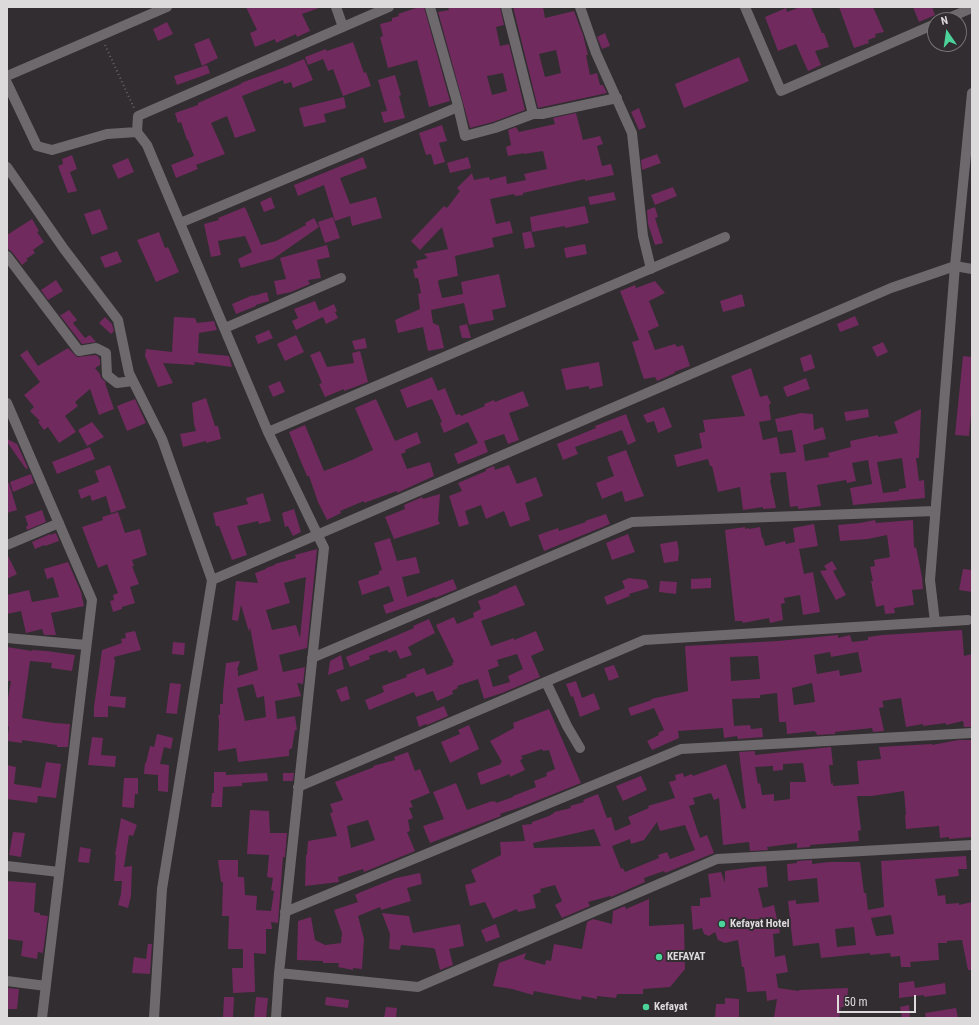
<!DOCTYPE html>
<style>
body{margin:0}
#map{position:relative;width:979px;height:1025px;overflow:hidden;background:#312d30;font-family:"Roboto Condensed",sans-serif}
canvas{display:block}
.frame{position:absolute;inset:0;border:8px solid #dddadc;pointer-events:none}
.north{position:absolute;left:927px;top:12px;width:40px;height:40px;box-sizing:border-box;background:#312d30;border:1px solid #767275;border-radius:50%;rotate:347deg;font-size:11px;font-weight:700;line-height:16px;text-align:center;color:#dddadc}
.north::after{content:'';display:block;margin:auto;width:14px;height:18px;background:#4cd39a;clip-path:polygon(50% 0,100% 100%,50% 72%,0 100%)}
.scale{position:absolute;left:837px;top:995px;width:79px;height:18px;box-sizing:border-box;border:2px solid #dddadc;border-top:0;padding-left:5px;font-size:12px;line-height:14px;white-space:nowrap;color:#dddadc;-webkit-text-stroke:3px #312d30;paint-order:stroke}
</style>
<div id="map">
<canvas width="979" height="1025"></canvas>
<div class="frame"></div>
<div class="north">N</div>
<div class="scale">50 m</div>
</div>
<script>
const ctx = document.querySelector('canvas').getContext('2d');
ctx.lineJoin = 'round';
function fillPath(path, color) {
  ctx.fillStyle = color;
  ctx.fill(path, 'evenodd');
}
function strokePath(path, color, width, dash) {
  ctx.strokeStyle = color;
  ctx.lineWidth = width;
  ctx.lineCap = dash ? 'butt' : 'round';
  ctx.setLineDash(dash || []);
  ctx.stroke(path);
}
function label(font, color, halo, rows, align = 'center') {
  ctx.font = font + ' "Roboto Condensed",sans-serif';
  ctx.lineWidth = 4;
  ctx.setLineDash([]);
  ctx.textBaseline = 'middle';
  ctx.strokeStyle = halo;
  ctx.fillStyle = color;
  for (const [text, x, y, turn = 0] of rows) {
    ctx.save();
    ctx.translate(x, y);
    ctx.rotate((+turn || 0) * Math.PI / 180);
    ctx.textAlign = isNaN(turn) ? turn : align;
    if (halo) ctx.strokeText(text, 0, 0);
    ctx.fillText(text, 0, 0);
    ctx.restore();
  }
}
const building = new Path2D(`
 M246 7H318L319 8 302 14 310 31 297 37 296 34 276 43 275 39 255 47 250 33 257 30Z
 M419 7H424L450 101 429 107 417 60 388 68 380 37 383 36 380 24 392 21V18L399 16 398 14Z
 M448 7H500L504 25 496 27 500 46 509 44 525 110 493 122 470 128 438 12 449 10ZM503 73 507 91 492 95 487 76Z
 M513 7H543L545 18 574 11 583 35 588 55H586L590 75 597 73 600 85H603L607 93 538 108ZM556 50 561 73 545 77 539 54Z
 M800 7H811L822 33H824L829 47 815 51 821 65 808 71 796 44 778 51 765 17 786 8 787 12Z
 M839 7H873L884 32 875 34 876 37 868 40 869 43 854 48Z
 M913 7H932L935 15 919 22Z
 M167 22 173 34 158 41 153 29Z
 M605 33 610 46 602 49 597 37Z
 M209 38 218 58 202 66 194 44Z
 M353 42 364 73 366 72 371 86 343 96 333 69 328 71 323 59 308 65 305 57 326 49 327 51Z
 M739 57 749 81 684 108 675 84Z
 M304 59 313 80 293 88 291 82 284 84 283 80 242 96 256 131 235 138 227 116 211 123 225 154 196 165 198 169 176 178 171 165 194 156 188 140H187L181 122 178 123 175 113 198 105V103L241 84V83L285 67Z
 M207 65 210 73 177 85 174 76Z
 M395 75 401 95 399 96 405 118 384 123 381 112 387 111 378 80Z
 M344 97 346 108 324 114 326 122 304 127 299 108Z
 M639 108 646 127 639 130 631 112Z
 M576 113 583 140 600 136 603 144 597 146 602 166 611 164 614 175 585 181V179L523 193V195L515 196 514 194 490 199 496 224 510 221 513 233 492 238 494 247 455 256 458 276 439 280 438 282 442 298 463 294 461 282 499 274 506 307 492 310 494 320 469 325 464 303 431 310 433 323 439 326 444 348 428 351 423 327 398 333 395 320 420 309 418 294 421 293 418 278H415L413 269 418 268 416 261 428 258 424 254 448 249 442 227 420 250 411 241 444 206 447 208 460 191 457 188 472 173 474 180 489 177 490 180 506 176 507 184 526 180 524 174 547 169 543 151 524 154V153L508 156 506 147 511 145 508 130 516 127 519 132 555 124 553 118Z
 M442 125 447 141 439 143 445 162 434 165 431 154 426 155 419 133Z
 M657 154 661 163 642 170 641 160Z
 M72 155 77 169 70 172 77 191 68 193 58 166 63 164 62 159Z
 M363 157 367 168 340 178 350 204 376 197 382 218 352 226 350 216 335 221 324 185 298 196 294 185Z
 M468 157 471 168 450 173 447 163Z
 M128 158 134 172 118 179 112 165Z
 M673 187 677 196 655 205 651 195Z
 M614 192 616 200 590 205 588 197Z
 M271 197 275 208 264 212 260 202Z
 M585 206 589 223 565 228V226L532 232 530 217Z
 M245 207 261 245 276 241 306 225 305 223 314 218 319 227 273 259 241 268 238 259 252 252 245 236 218 241 221 255 211 257 204 224 219 220 218 218Z
 M655 207 658 217 655 218 663 243 655 245 648 224 647 210Z
 M100 209 108 229 92 235 84 214Z
 M333 217 340 238 325 243 318 222Z
 M32 219 39 231 37 232 44 242 33 250 35 253 26 259 28 260 22 265 12 252 7 248V235Z
 M531 231 535 247 525 249 522 233Z
 M159 232 165 248 168 247 179 272 156 282 137 240Z
 M585 244 587 254 566 258 564 248Z
 M327 245 330 257 317 260 321 278 308 280 310 284 291 292 277 295 274 281 286 279 280 258Z
 M117 251 122 262 105 268 100 257Z
 M56 280 63 291 48 300 41 290Z
 M655 281 665 293 649 301 659 326 648 331 655 350 675 344 677 347 683 345 690 366 674 372 675 373 657 381 655 377 644 379 641 371 632 342 639 340 620 291 635 285 636 288Z
 M267 292 269 301 256 305V306L236 314 232 304 253 295V296Z
 M742 294 745 306 723 312 720 301Z
 M315 301 319 311 334 304 337 311 335 312 338 318 326 324 323 317 296 330 292 321 298 318 294 309Z
 M69 310 77 320 73 323 85 338 90 335 96 342 82 344 59 314 61 315Z
 M855 316 859 325 840 332 837 324Z
 M105 317 112 324 114 331 111 334 99 323Z
 M174 317 195 318 197 323 214 321 217 330 199 333 198 353 229 356 232 367 194 362 195 365 163 363 173 383 158 387 145 356 146 349 172 352Z
 M467 324 471 338H462L459 326Z
 M269 330 273 338 258 344 255 336Z
 M296 335 304 352 285 361 277 344Z
 M365 338 367 348 355 350 352 341Z
 M883 342 888 352 877 357 872 347Z
 M68 348 77 357 95 355 98 356 100 360V365L95 368 100 374 101 378 106 382 105 383 114 409 99 415 90 389 75 402 78 406 65 416 76 432 59 443 48 427 44 430 38 422 40 421 30 411 34 407 24 395 40 382 20 355 27 350 38 366Z
 M320 351 327 367 354 363 352 353 360 351 368 382 344 391V389L325 397 319 384 322 383 310 355Z
 M811 354 815 368 804 372 800 358Z
 M963 356 972 357V404L969 436 955 435Z
 M599 362 603 386 589 389V386L566 390 561 369Z
 M751 368 760 397 767 395 771 403 769 405 771 420 759 422 763 440 777 437 780 454 796 452 792 430 778 432 775 419 801 413 813 414 814 430 823 427 826 439 803 445 805 461 829 457 828 453 851 447 850 441 878 435V437L898 433 894 422 921 409 919 458H916L919 481 924 480 925 498 853 505 850 488 872 484 868 460 852 463 856 481 847 483 846 480 817 485 821 506 798 509V506L790 507 786 472 770 473 771 480H770L776 508 763 509V507L743 510 740 487 718 492 712 466H710L708 459 677 467 674 455 702 448 699 433 705 432 703 420 745 416 731 376ZM902 458 906 488 899 489V491L883 493 877 462Z
 M432 377 438 391 445 388 456 415 460 414 461 416 485 406 484 404 494 400 495 402 523 391 529 406 509 413 519 440 508 444 504 434 484 441 488 452 458 464 454 454 478 443 468 422 444 433 440 423 442 422 432 399 407 408 400 390Z
 M806 378 810 389 787 397 783 387Z
 M280 381 285 392 273 397 268 386Z
 M206 398 215 426H218L221 439 206 443V441L183 447 180 434 196 431 194 424 192 403Z
 M135 399 146 423 127 431 117 406Z
 M376 399 395 441 417 432 421 443 405 450 406 452 401 454 407 469 430 462 434 476 399 492 397 493V491L364 503V501L340 511 341 513 327 520 318 502 309 476H307L299 457 289 432 305 425 324 471 352 460 373 450 355 408Z
 M664 407 672 427 658 433 654 421 647 423 643 415Z
 M868 409 869 417 846 421 844 412Z
 M626 414 636 441 628 445 622 430 575 447 578 454 563 460 557 444 596 428 595 426Z
 M92 422 104 437 87 446 78 430Z
 M7 439 17 444 28 468 26 469 7 442Z
 M90 447 95 459 57 474 52 462Z
 M626 450 644 496 625 502 622 491 602 499 596 483 614 476 607 457Z
 M110 465 126 508 111 513 106 496 92 501 90 495 81 499 78 490 99 482 95 471Z
 M509 465 517 484 536 477 543 496 525 503 530 520 510 527 504 511 486 519 481 505 465 511 469 524 459 527 449 496 462 491 458 483 486 471V469L494 466 495 470Z
 M31 474 34 483 13 492 10 482Z
 M7 483H9L17 510 7 513Z
 M263 493 271 521 259 524 258 521 237 526 247 555 232 560 219 526H216L213 513 248 504 246 498Z
 M440 494 438 520 440 524 394 539 385 517 405 509 404 505 422 497 423 499Z
 M294 509 301 532 293 536 288 526 285 527 282 513Z
 M42 510 46 522 27 530 26 527 28 525 25 516Z
 M118 512 125 533 140 529 147 555 132 560 134 566H132L139 584 130 587 135 603 122 607V609L113 612 110 601 114 600 113 595 118 593 107 564 98 568 82 527 103 520 102 517Z
 M606 514 610 524 544 551 538 535 558 528 559 531 586 522 585 521Z
 M875 520 876 523 913 520 914 548 916 547 922 577 923 589 912 590 914 605 894 608 895 613 885 614 884 605 876 607 871 581H873L870 567 875 566 874 560 890 557 887 535 868 539 840 541 838 525 860 523Z
 M814 524 818 546 799 549 804 574 813 572 820 612 803 615 800 595 784 598 785 603 781 604 783 620 770 623 769 618 743 623 742 621H735L725 530 745 527V529L749 528V529L760 527 762 538H763L765 546 785 541 786 544 795 542 793 528Z
 M56 533 59 541 45 546 44 545 35 549 32 542 50 534V535Z
 M628 534 635 552 612 560 606 543Z
 M390 538 397 561 416 557 420 573 402 577 407 597 453 579 457 589 435 598V597L386 614 383 605 394 601 389 586 362 595 358 581 379 574V571L382 570 374 543Z
 M677 541 679 552 678 561 664 563 660 544Z
 M317 549 307 648 279 655 283 672 305 667 303 684 297 683 301 696 275 701 277 719 295 716 297 730H295L292 748 289 750V756L238 762 236 748 218 751 219 721 218 715H220V704H223V693L226 663 240 661 237 670H238V676L258 670 250 627 249 632 241 605 238 621 232 620 236 581 258 583 255 573 266 569V568L275 565V564L296 558 295 555ZM306 577 300 638 296 625 272 630 266 610 290 603 284 583ZM253 684 257 698 264 696 266 717 245 721 237 688Z
 M7 554 17 574 7 579Z
 M832 561 837 569 833 571 846 595 836 600 820 571 827 570 824 566Z
 M68 562 81 592 84 606 51 613 56 635H44L42 629 26 633 21 611 7 614V595L29 590 32 602 59 597 53 577 47 579 44 569Z
 M963 569 972 570V592L959 590Z
 M629 578 646 580 649 588 629 594 630 596 607 605 604 597 625 588 622 581Z
 M711 578V588L691 589V579Z
 M660 581 677 582 676 594 659 592Z
 M516 585 525 605 481 621 491 646 514 638V640L536 631 544 650 531 656 540 677 502 693 484 699 478 679 457 686 458 688 452 691 453 694 437 701 433 691 416 697 414 692 369 710 365 700 384 692 382 686 407 677 406 675 424 668 427 675 453 665 452 663 454 662 436 625 454 617 457 624 474 617 473 613 481 609 478 601 499 593V592ZM517 654 523 669 508 676 510 682 493 687 488 670 499 666 497 660Z
 M429 619 435 633 408 647 412 655 400 659 396 650 389 653 387 650 369 656 370 659 350 667 346 657 414 628 413 626Z
 M962 630 964 656 972 654V727H964L963 721 946 725V723L923 726V724L906 727 901 698 882 701 884 707 879 708 884 731 873 732 872 728 835 732V734L817 735 816 732H815L814 731 787 734 786 722H779L777 693 760 695V698L732 699 734 726 750 725 751 729 762 728 763 737 738 739 737 736 724 738 723 728 678 731 679 738 652 750 647 741 659 735 658 733 664 730 654 708 631 716 628 708 652 700 651 699 688 691 685 646 778 641 838 635V638L850 635 852 642 868 640V637L882 635ZM830 652 831 657 858 652 862 672 840 676 839 670 817 674 814 655ZM758 656 760 679 731 681 730 657ZM812 683 815 702 794 705 792 688Z
 M135 631 141 650 114 657 115 661 110 696 126 697 125 708 108 706V717H94V707L102 650 122 643 121 639 126 638 125 633Z
 M173 642 185 643 184 655 172 654Z
 M7 647 32 651V650L47 651 75 655 72 671 51 668 52 663 30 661 22 718 54 723 70 724 68 747H57V745L22 740V743L7 741 9 727 7 726V704L11 681H7Z
 M341 655 344 669 328 675 330 661Z
 M614 665 619 677 609 681 604 668Z
 M576 681 582 698 594 693 600 709 580 717 573 696 571 697 566 684Z
 M170 683 181 684 177 714 166 713Z
 M347 686 350 699 341 702 336 690Z
 M444 706 448 716 427 725 426 724 419 727 416 717Z
 M549 709 581 783 521 807 500 814 501 816 430 843 423 826 444 819 433 792 456 783 467 810 492 801 493 802 495 801 496 803 513 797V796L536 787 534 781 547 776 546 773 555 769 549 750 543 751 542 749 521 756 523 759 520 760 525 770 510 777V774L481 785 477 773 501 764 500 763 502 762 490 741 514 728 513 723Z
 M469 725 479 749 450 763 441 742 460 734 458 730Z
 M157 734 173 738 171 749 164 747 160 764 169 765 168 792 158 791V775L144 774 145 763H146L150 746 154 747Z
 M92 737 103 738 101 755 116 756 115 767 88 765Z
 M958 740H972V837L949 839V837L940 838 939 826 906 829 905 815H906L904 791 872 796H857L861 830 858 831 859 841 810 845V847L797 848V843L767 847 768 850 750 851 749 842 723 845 719 798 714 800 711 793 693 798 695 804 689 806 700 838 707 835 714 853 665 873 664 871 644 878 645 882 611 897 610 896 588 902 590 906 562 918 555 905 562 901 555 885 540 889 541 892 533 895 536 908 518 912 517 909 493 919 485 902 470 906 465 885 476 882 471 870 501 855 500 842 525 841 522 825 532 824V822L549 816 554 813V812L571 808 570 806 584 802 583 800 598 794 607 818 611 817 615 831 631 824 628 817 649 808 648 806 675 798 669 782 676 780 675 775 683 773 684 777 692 774 693 776 726 764 742 809 746 808 739 752 755 751V755L831 747 833 765H829L831 784 833 783V786L859 784 857 761 881 759 879 747 932 744V745ZM803 763 806 782H790V799L774 801V794L762 795 760 783 758 784 755 767 773 766V771L783 770V764ZM657 822 660 831 685 825 695 850 670 859 667 852 658 855 659 858 625 872 623 868 621 869 612 846 630 839 631 844 644 840ZM594 829 601 846 534 848 533 843Z
 M408 752 415 771 420 769 430 793 410 801 413 807 409 808 413 818 408 820 410 831 407 832 415 851 364 872 363 869 338 877 339 882 305 886 306 855H307L308 841 337 836 330 813 333 812 330 804 343 800 335 782 374 767 373 766 395 760 394 757ZM368 820 375 840 351 848 347 826Z
 M46 762 61 764 56 798 38 796 37 803 7 799V765L16 767 14 784 41 788Z
 M214 772H226V775L267 773 268 781 242 783V786L223 787 222 807H211L212 793H214Z
 M283 773H294L293 781H283Z
 M641 776 647 790 623 801 616 786Z
 M124 778H138V794H135L134 808 122 807Z
 M250 810 269 811 270 833H287L285 857H283L278 923 271 922 272 929H266V954L254 953 255 992 233 993 232 968H243V949H228L229 916H222L223 882H221L218 860H238V877H244L245 895 257 896 256 910 271 911 274 891 271 890 273 878 267 877 269 855 247 854Z
 M121 818 137 825 133 836 129 835 124 867 132 866 131 896 128 908 118 905 121 894 122 881H114L116 855H115Z
 M13 832 25 833 21 857 9 855Z
 M80 847 91 849 89 863 78 862Z
 M966 856 967 869H958L959 876 935 879 938 896 945 895 946 904 959 903V905L972 902V970H968L962 940 947 941V943H938L939 960 910 962 911 967H901L900 956 891 957 890 953 870 955V953L821 958 819 943 793 946 788 901 796 900V904L819 902 817 878 788 881 787 864 797 863V861L812 860V864L829 862H860L864 893H866L868 910 884 907 881 861ZM891 915 894 934 876 936 871 918ZM854 927 856 945 837 947 835 929Z
 M766 866 768 887 758 888 763 908 774 905 780 933 773 934 775 957 785 955 788 972 776 974 778 988 799 991V990L848 988 847 1007H841L839 1018H780L774 1017 777 999 767 1001 766 991 747 992 744 967H742L738 940 725 943 718 940 715 932 709 936 704 934 702 928 693 930 691 906H700V898L711 897 708 874 721 872 725 883V871L753 867Z
 M420 873 422 884 407 888 411 901 381 910 380 907 358 916 364 939 362 969 353 968V970L338 967 339 963H323V961L297 960 298 921 311 917 315 940 325 945 341 943 342 933 334 910 358 902 355 895 361 892 396 878Z
 M7 881 36 883 34 912 40 913V915L48 916 43 953 38 952 37 959 21 956 23 941 7 939Z
 M649 899V926L684 924 685 969 670 987 643 989V994H617L616 998 597 996V999L582 996 581 1000 534 991 533 995 512 989 493 986 499 963 526 953 524 959 545 965 546 960 551 961 554 944 582 949 587 922 593 919 612 924 613 911 625 906 626 909Z
 M382 913 409 916 413 933 460 924 464 946 449 949 453 965 440 970 435 949H434L433 948 401 945 400 950 389 949 390 934Z
 M496 924 500 937 486 942 481 930Z
 M148 944H152L150 974 132 973 134 957 146 959Z
 M914 981 915 988 945 983 946 994 924 997V995L899 998V983Z
 M7 988 19 989 17 1009H7Z
 M224 997H234L233 1018H223Z
 M256 997 268 998 266 1018H254Z
 M326 997 349 1000 348 1008 325 1005Z
 M725 998 739 999V1018H715L716 1004H725Z
 M909 1005 910 1018H902L900 1007Z
 M386 1007 397 1008 396 1018H384Z
 M956 1008 958 1018H926L925 1013Z`);
const path = new Path2D(`
 M105 45 134 108`);
const minor = new Path2D(`
 M336 7 343 27
 M430 7 457 102 465 136 495 128 533 114H542L617 98
 M506 7 533 114
 M580 7 596 53 632 133 643 236 651 269
 M745 7 781 91 935 24
 M944 20 972 8
 M7 76 167 7
 M7 83 37 146 52 150 107 134 137 132
 M7 167 64 249 118 320 129 373 162 439 212 580 162 889 154 1018
 M180 223 458 107
 M7 256 79 351 96 348 106 353 107 375 117 383 133 381
 M225 328 341 278
 M7 403 92 600 42 1018
 M268 432 725 237
 M7 545 59 523
 M212 580 891 288 955 266 972 269
 M935 622 930 580 955 266 972 93
 M7 638 86 645
 M312 658 632 522 935 511
 M546 682 567 726 580 748
 M298 787 644 640 968 620
 M7 866 59 872
 M285 912 681 749 972 733
 M279 973 418 987 717 859 972 845
 M7 981 46 986
 M276 1018 279 973 324 548 268 432 147 145 137 132 138 116 389 7`);
const markers = [
 [722,924,4,"#4cd39a"],
 [659,957,4,"#4cd39a"],
 [646,1007,4,"#4cd39a"]
];
const poiNames = [
 ["Kefayat Hotel",730,924],
 ["KEFAYAT",667,957],
 ["Kefayat",654,1007]
];
fillPath(building, '#712a5e');
strokePath(path, '#686467', 2, [1, 3]);
strokePath(minor, '#6e696c', 10);
for (const [x, y, r, color] of markers) {
  const dot = new Path2D();
  dot.arc(x, y, r, 0, 2 * Math.PI);
  ctx.fillStyle = color;
  ctx.fill(dot);
  strokePath(dot, '#312d30', 1.5);
}
label('bold 11px', '#dddadc', '#312d30', poiNames, 'left');
</script>
